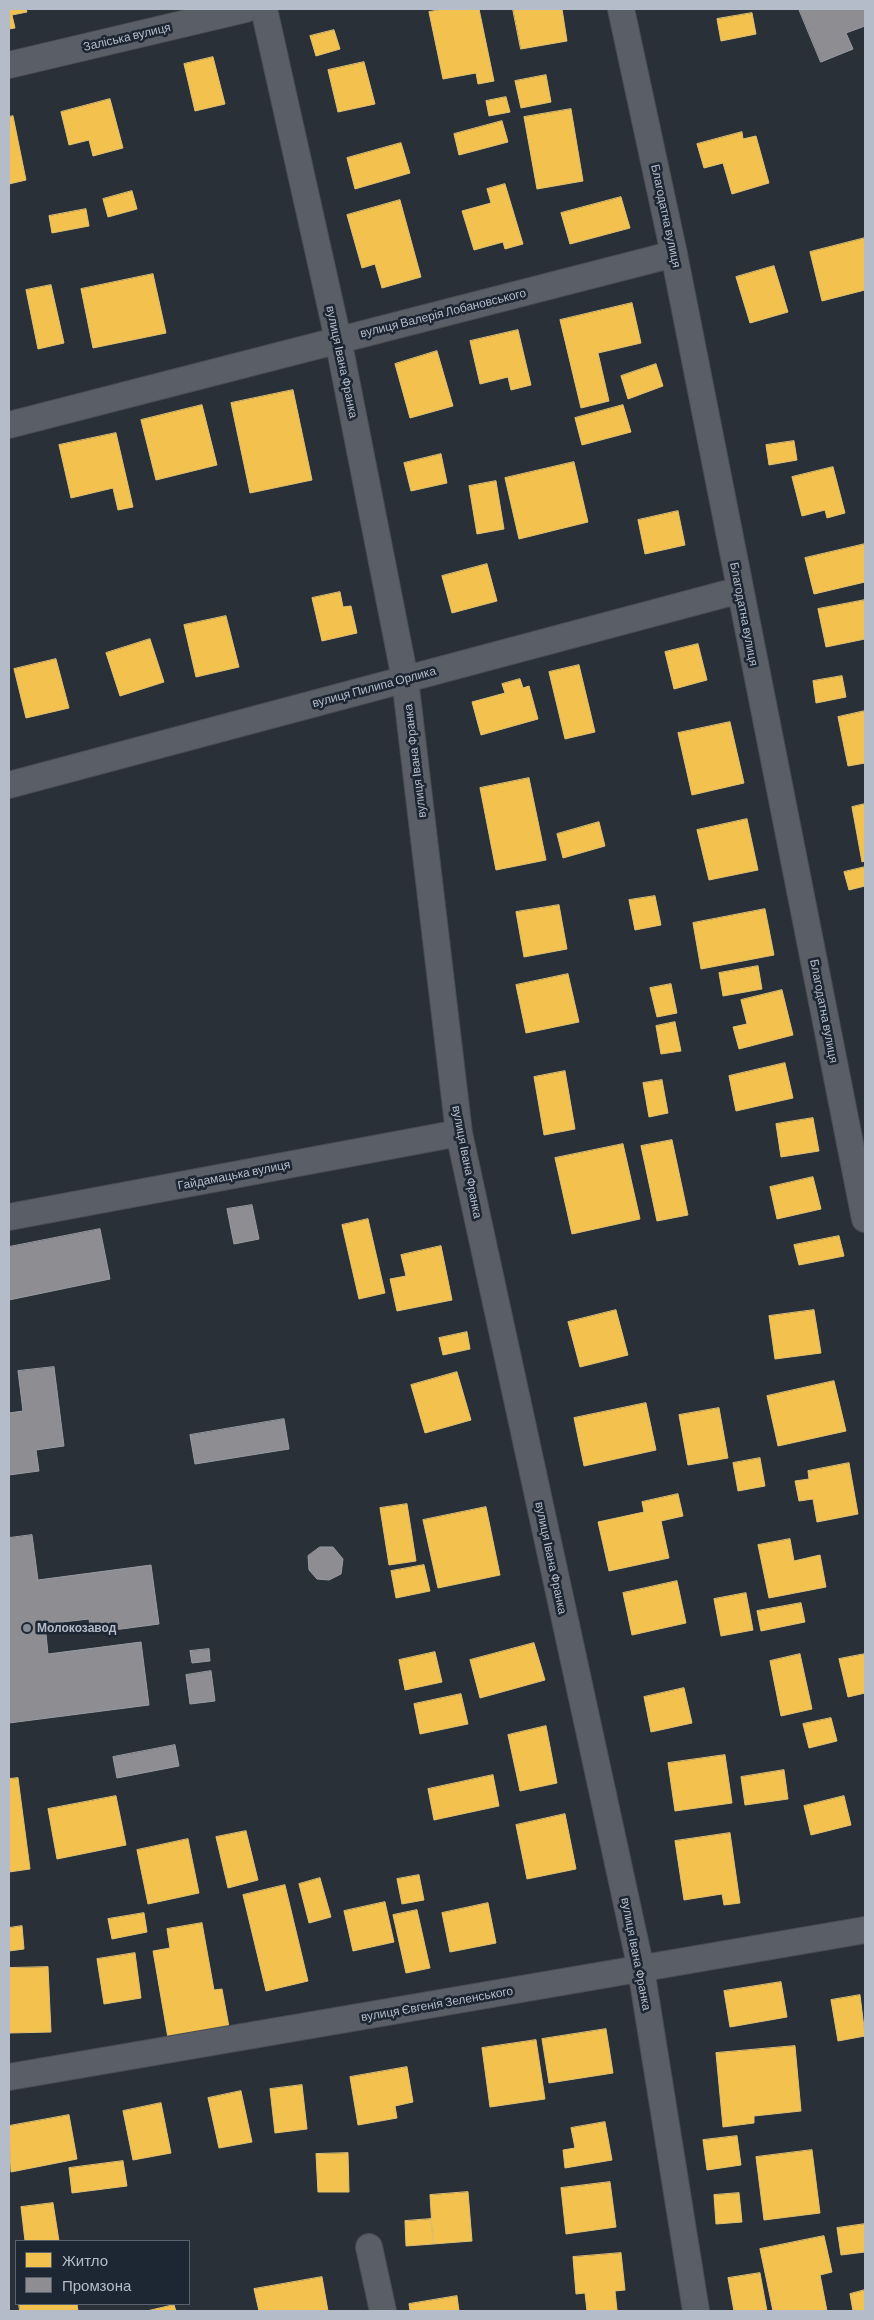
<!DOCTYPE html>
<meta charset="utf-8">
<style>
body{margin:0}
#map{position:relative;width:874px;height:2320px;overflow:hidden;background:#2a3038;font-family:Barlow,sans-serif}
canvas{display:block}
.frame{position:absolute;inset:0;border:10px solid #b4bcc9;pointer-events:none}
.legend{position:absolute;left:15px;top:2240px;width:175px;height:65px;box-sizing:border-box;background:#1d2633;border:1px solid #59626f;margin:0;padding:6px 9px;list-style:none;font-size:15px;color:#b4bcc9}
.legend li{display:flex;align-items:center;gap:10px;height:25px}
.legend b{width:25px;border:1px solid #59626f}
</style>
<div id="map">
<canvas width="874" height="2320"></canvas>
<div class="frame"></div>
<ul class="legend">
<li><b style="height:14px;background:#f2c14e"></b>Житло</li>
<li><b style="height:14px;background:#8d8d92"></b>Промзона</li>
</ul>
</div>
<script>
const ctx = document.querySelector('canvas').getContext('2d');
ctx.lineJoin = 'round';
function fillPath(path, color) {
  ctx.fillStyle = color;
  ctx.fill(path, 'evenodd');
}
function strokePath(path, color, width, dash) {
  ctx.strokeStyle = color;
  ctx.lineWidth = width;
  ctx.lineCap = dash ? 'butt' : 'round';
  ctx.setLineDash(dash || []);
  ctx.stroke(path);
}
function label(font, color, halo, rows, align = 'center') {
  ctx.font = font + ' Barlow,sans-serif';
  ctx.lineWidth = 5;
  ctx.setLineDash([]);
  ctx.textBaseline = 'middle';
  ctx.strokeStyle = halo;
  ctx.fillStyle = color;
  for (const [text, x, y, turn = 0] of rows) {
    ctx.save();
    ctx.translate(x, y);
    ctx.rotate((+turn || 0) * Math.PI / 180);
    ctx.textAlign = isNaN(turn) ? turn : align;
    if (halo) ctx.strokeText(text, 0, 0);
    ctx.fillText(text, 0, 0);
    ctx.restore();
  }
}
const homes = new Path2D(`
 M9 9H26L27 12 12 15 15 28 9 29Z
 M444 9H479L494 81 478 84 476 73 443 79 429 12Z
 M513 9H562L567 41 521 49Z
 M752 13 756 34 721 41 717 19Z
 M334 30 340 49 316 56 310 36Z
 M213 57 225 104 195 111 184 64Z
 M364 62 375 104 338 112 328 70Z
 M546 75 551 102 521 108 515 81Z
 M506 97 510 112 489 116 486 101Z
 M110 99 123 148 93 156 89 140 69 145 61 112Z
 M571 109 583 181 537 189 524 117Z
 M13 116 26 180 9 184V117Z
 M502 121 508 142 459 155 454 134Z
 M742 132 743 139 756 136 769 183 732 194 723 163 704 168 697 144Z
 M401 143 410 173 355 189 347 158Z
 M505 184 523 244 505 249 503 242 474 250 462 211 491 203 487 189Z
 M132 191 137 209 108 217 103 199Z
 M621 197 630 228 570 244 561 213Z
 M400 200 421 277 382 288 375 264 362 268 347 215Z
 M86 209 89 226 52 233 49 216Z
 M865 238V290L822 301 810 252Z
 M774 266 788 312 750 323 736 277Z
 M153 274 166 333 93 348 81 289Z
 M51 285 64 343 38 349 26 290Z
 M632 303 641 343 598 353 609 401 581 408 560 320Z
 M518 330 531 385 511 390 508 377 480 384 470 341Z
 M437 351 453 406 410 418 395 364Z
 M656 364 663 386 628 399 621 376Z
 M293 390 312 480 250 493 231 403Z
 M202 405 217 465 156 480 141 420Z
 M623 405 631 432 582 445 575 418Z
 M116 433 133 507 118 510 113 488 71 498 59 445Z
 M794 441 797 460 769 465 766 445Z
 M441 454 447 483 411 491 404 463Z
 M574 462 588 522 519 539 505 478Z
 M833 467 845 513 827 518 825 510 802 516 792 477Z
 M496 481 504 529 477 534 469 486Z
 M678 511 685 545 645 554 638 520Z
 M865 544V582L814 594 805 558Z
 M487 564 497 601 452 613 442 576Z
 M340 592 343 607 351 606 357 633 322 641 312 598Z
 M865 600V639L826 647 818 609Z
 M226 616 239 667 196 677 184 625Z
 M150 639 164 682 120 696 106 653Z
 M698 644 707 680 674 689 665 652Z
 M56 659 69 708 26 718 14 669Z
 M579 665 595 732 565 739 549 672Z
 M842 676 846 697 816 703 813 681Z
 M520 679 523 688 529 686 538 719 481 735 472 702 505 693 502 684Z
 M865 711V763L848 766 838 717Z
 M730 722 744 783 692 795 678 733Z
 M529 778 546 860 496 870 480 788Z
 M865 804V861L862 862 852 807Z
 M747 819 758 870 709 880 697 830Z
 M599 822 605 846 563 858 557 834Z
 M865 867V886L849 890 844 872Z
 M655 896 661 925 635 930 629 900Z
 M559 905 567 949 524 957 516 912Z
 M765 909 774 955 701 969 693 923Z
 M758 966 762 989 723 996 719 973Z
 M568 974 579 1022 526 1033 516 985Z
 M671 984 677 1013 657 1017 650 988Z
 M782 990 793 1035 739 1049 733 1027 747 1024 741 1000Z
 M675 1022 681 1051 661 1054 656 1026Z
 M785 1063 793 1098 736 1111 729 1076Z
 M565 1071 575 1129 544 1135 534 1077Z
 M662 1080 668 1113 649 1117 643 1083Z
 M813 1118 819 1151 781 1157 776 1124Z
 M672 1140 688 1215 657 1221 641 1146Z
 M623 1144 640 1219 572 1234 555 1158Z
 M813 1177 821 1209 777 1219 770 1187Z
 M368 1219 385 1293 359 1299 342 1225Z
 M839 1236 844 1256 799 1265 794 1245Z
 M441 1246 452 1300 397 1311 390 1279 406 1276 401 1255Z
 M616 1310 628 1355 580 1367 568 1322Z
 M814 1310 821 1353 775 1359 769 1316Z
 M467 1332 470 1349 443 1355 439 1338Z
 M457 1372 471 1420 425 1433 411 1385Z
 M834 1381 846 1431 778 1446 767 1396Z
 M646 1403 656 1450 584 1466 574 1418Z
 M719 1408 728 1458 688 1465 679 1415Z
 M760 1458 765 1486 738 1491 733 1463Z
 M849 1463 858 1514 817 1522 813 1499 799 1501 795 1481 809 1479 808 1471Z
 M678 1494 683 1516 661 1521 669 1558 609 1571 598 1522 644 1512 642 1502Z
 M407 1504 416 1561 389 1565 380 1508Z
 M486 1507 500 1575 438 1588 423 1520Z
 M790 1539 794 1561 820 1555 826 1587 769 1598 758 1545Z
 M424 1565 430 1591 396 1598 391 1571Z
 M677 1581 686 1623 632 1635 623 1593Z
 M746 1593 753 1630 721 1636 714 1599Z
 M801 1603 805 1622 761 1631 757 1611Z
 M534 1643 545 1680 480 1698 470 1660Z
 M435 1652 442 1682 405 1690 399 1660Z
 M800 1654 812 1709 781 1716 770 1661Z
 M865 1654V1693L848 1697 839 1659Z
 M684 1688 692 1723 651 1732 644 1697Z
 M461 1694 468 1724 420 1734 414 1704Z
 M831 1718 837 1741 809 1748 803 1724Z
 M546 1726 557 1783 520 1791 508 1735Z
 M725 1755 732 1803 675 1811 668 1763Z
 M784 1770 788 1799 745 1805 741 1777Z
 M493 1775 499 1806 434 1820 428 1789Z
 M18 1778 30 1869 9 1872V1779Z
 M116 1796 126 1845 57 1859 48 1809Z
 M844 1796 851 1825 811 1835 804 1806Z
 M565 1814 576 1869 527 1879 516 1825Z
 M246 1831 258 1880 228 1888 216 1837Z
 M730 1833 740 1903 724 1905 722 1894 684 1900 675 1841Z
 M188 1839 199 1893 148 1904 137 1850Z
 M419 1875 424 1900 402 1904 397 1879Z
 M320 1878 331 1917 309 1923 299 1884Z
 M285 1885 308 1981 266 1991 243 1895Z
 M385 1902 394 1942 353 1951 344 1911Z
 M488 1903 496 1943 450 1952 442 1913Z
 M417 1910 430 1968 406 1973 393 1915Z
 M144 1913 147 1932 112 1939 108 1919Z
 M202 1923 214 1990 222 1989 229 2027 168 2038 153 1951 170 1948 167 1929Z
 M22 1926 24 1949 9 1951V1928Z
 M135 1953 141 1998 104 2004 97 1959Z
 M48 1967 51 2032 9 2033V1968Z
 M781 1982 787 2017 730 2027 724 1991Z
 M860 1995 865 2036 838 2041 831 2000Z
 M606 2029 613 2073 549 2083 542 2039Z
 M536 2040 545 2099 490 2107 482 2048Z
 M795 2046 801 2111 754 2116V2123L723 2127 716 2053Z
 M407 2067 413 2102 395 2106 397 2118 358 2125 350 2077Z
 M302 2085 307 2129 275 2133 270 2089Z
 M241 2091 252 2142 219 2148 208 2098Z
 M161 2103 171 2153 133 2160 123 2111Z
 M69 2115 77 2159 11 2172 9 2126Z
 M605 2122 612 2160 565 2168 563 2150 575 2148 571 2128Z
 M737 2136 741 2165 707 2170 703 2140Z
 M812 2150 820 2213 764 2220 756 2157Z
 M348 2153 349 2192H318L316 2154Z
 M123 2161 127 2186 72 2193 69 2168Z
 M610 2182 616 2227 566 2234 561 2188Z
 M468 2192 472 2241 433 2244 430 2195Z
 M739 2193 742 2222 716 2224 714 2195Z
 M53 2203 59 2241H25L21 2207Z
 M431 2219 433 2244 406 2246 405 2221Z
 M865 2224V2252L841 2255 837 2228Z
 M824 2236 832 2272 820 2275 827 2311H773L760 2249Z
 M621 2253 625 2290 615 2291 617 2310 587 2311 585 2293 576 2294 573 2257Z
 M760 2273 767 2311H734L728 2278Z
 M322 2277 328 2311H259L254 2289Z
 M865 2290V2311H853L850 2294Z
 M457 2296 459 2311H410L409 2304Z
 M19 2304H77L78 2311H20Z
 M174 2305 176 2311H147Z`);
const industry = new Path2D(`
 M799 9H865V26L846 33 853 49 821 62Z
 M252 1205 259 1239 234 1244 227 1209Z
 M100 1229 110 1279 9 1300V1247Z
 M54 1367 64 1446 36 1450 39 1471 9 1475V1413L23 1411 18 1371Z
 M284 1419 289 1449 195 1464 190 1435Z
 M32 1535 38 1580 151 1565 159 1624 91 1633 89 1619 45 1624 48 1654 141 1642 149 1705 9 1723V1538Z
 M320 1547H333L343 1559 341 1574 329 1580 317 1579 309 1570 308 1556Z
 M209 1649 210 1661 192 1663 190 1651Z
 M211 1671 215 1701 190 1704 186 1675Z
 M175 1745 179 1766 117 1778 113 1757Z`);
const minor = new Path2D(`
 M264 9 338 339 405 679 459 1133 641 1969 696 2311
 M621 9 674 254 865 1219
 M9 65 246 9
 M9 425 674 254
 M9 785 740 590
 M9 1217 459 1133
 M9 2077 865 1930
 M369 2247 383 2311`);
const markers = [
 [27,1628,5,"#848b96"]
];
const streetNames = [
 ["Заліська вулиця",127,37,-13],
 ["Благодатна вулиця",666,216,78],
 ["вулиця Валерія Лобановського",443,313,-14],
 ["вулиця Івана Франка",342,362,78],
 ["Благодатна вулиця",744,614,79],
 ["вулиця Пилипа Орлика",374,687,-15],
 ["вулиця Івана Франка",415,761,-97],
 ["Благодатна вулиця",824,1011,79],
 ["вулиця Івана Франка",467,1162,79],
 ["Гайдамацька вулиця",234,1175,-11],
 ["вулиця Івана Франка",551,1558,78],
 ["вулиця Івана Франка",636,1954,79],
 ["вулиця Євгенія Зеленського",437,2004,-10]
];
const poiNames = [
 ["Молокозавод",37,1628]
];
fillPath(homes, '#f2c14e');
strokePath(homes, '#dfc073', 1);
fillPath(industry, '#8d8d92');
strokePath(industry, '#999ba2', 1);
strokePath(minor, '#484c53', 28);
strokePath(minor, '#5a5e66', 26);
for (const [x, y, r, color] of markers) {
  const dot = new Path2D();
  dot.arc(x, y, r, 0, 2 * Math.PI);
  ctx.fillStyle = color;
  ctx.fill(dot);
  strokePath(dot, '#1d2633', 2);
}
label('12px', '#b4bcc9', '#1d2633', streetNames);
label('bold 12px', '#b4bcc9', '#1d2633', poiNames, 'left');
</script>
